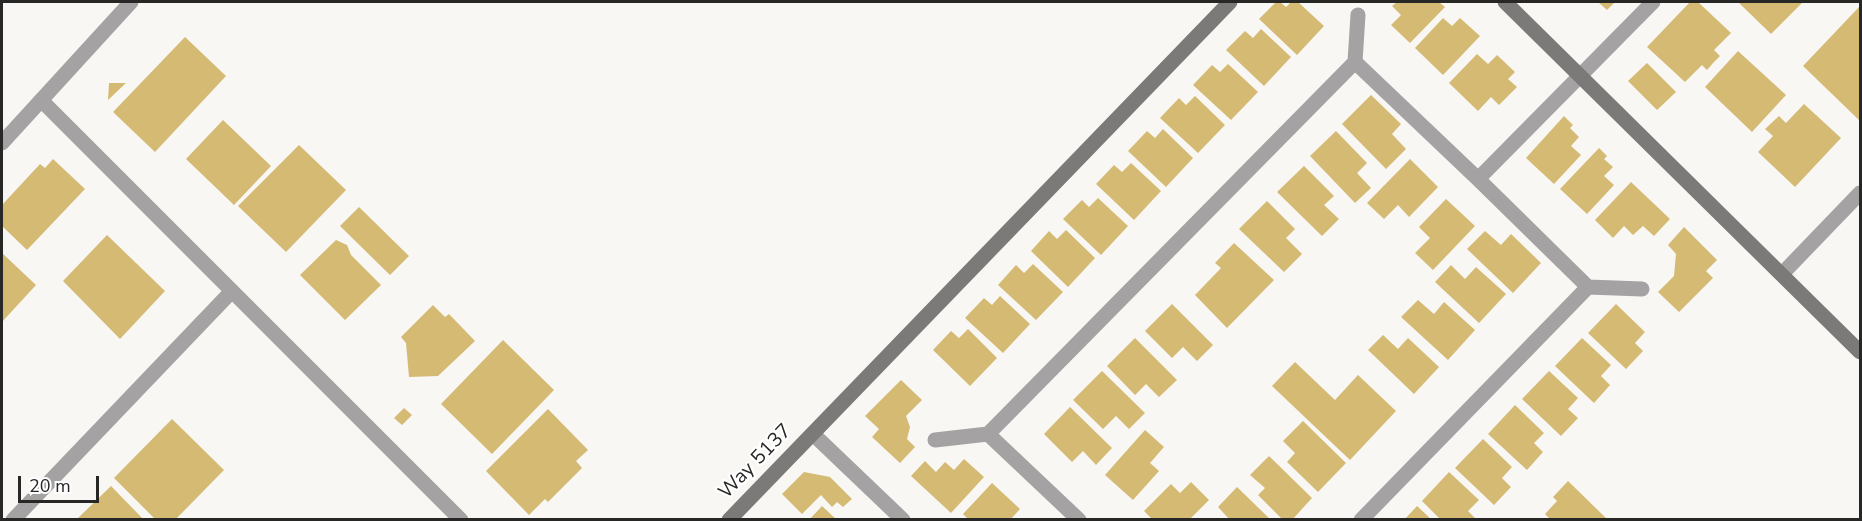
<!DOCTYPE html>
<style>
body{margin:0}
#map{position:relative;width:1862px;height:521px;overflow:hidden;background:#f9f7f4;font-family:"Nunito Sans",sans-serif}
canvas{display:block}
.frame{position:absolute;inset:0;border:3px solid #272725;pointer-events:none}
.scale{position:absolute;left:18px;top:476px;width:81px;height:27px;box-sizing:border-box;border:3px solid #272725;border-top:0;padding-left:8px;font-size:18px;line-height:21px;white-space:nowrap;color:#272725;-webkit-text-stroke:4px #fff;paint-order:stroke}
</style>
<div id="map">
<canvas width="1862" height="521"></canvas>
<div class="frame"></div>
<div class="scale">20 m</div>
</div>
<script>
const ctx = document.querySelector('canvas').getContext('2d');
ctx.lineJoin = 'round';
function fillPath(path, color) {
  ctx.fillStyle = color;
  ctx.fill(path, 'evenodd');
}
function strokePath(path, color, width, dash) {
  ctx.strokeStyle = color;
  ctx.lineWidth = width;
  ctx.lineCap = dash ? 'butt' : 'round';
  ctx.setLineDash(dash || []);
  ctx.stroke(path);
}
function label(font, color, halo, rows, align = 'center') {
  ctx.font = font + ' "Nunito Sans",sans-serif';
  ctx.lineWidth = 4.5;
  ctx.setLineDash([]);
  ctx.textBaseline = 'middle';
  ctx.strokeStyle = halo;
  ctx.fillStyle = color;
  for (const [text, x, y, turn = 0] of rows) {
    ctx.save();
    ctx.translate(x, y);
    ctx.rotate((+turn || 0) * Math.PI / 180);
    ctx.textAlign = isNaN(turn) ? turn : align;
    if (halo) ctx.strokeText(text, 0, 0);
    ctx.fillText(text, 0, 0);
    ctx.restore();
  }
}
const building = new Path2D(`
 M1276 2H1280L1286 7 1291 2H1298L1324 26 1297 55 1259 19Z
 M1397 2H1439L1445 7 1410 43 1391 25 1401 15 1392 6Z
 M1598 2H1615L1607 10Z
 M1690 2H1698L1731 33 1714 50 1720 56 1713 63 1707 70 1702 65 1685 82 1647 47Z
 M1738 2H1803L1771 34Z
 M1860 6V121L1803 66Z
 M1443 18 1452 26 1460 18 1480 36 1443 75 1415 48Z
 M1261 29 1291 57 1264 86 1226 50 1245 31 1253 38Z
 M185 37 226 76 155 152 113 112Z
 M1738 51 1786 95 1752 132 1705 87Z
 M1477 54 1488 64 1497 55 1515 72 1508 79 1517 87 1499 105 1491 97 1478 111 1449 83Z
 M1647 63 1676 92 1657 110 1628 81Z
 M1228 64 1258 92 1231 120 1193 85 1212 65 1220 72Z
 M109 83H126L108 100Z
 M1371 95 1401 124 1392 134 1406 149 1386 169 1342 124Z
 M1195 96 1225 125 1198 153 1160 118 1179 98 1186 105Z
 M1804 104 1841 138 1795 187 1758 152 1773 136 1765 129 1779 116 1786 123Z
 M1564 116 1573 125 1570 128 1579 137 1571 146 1581 155 1554 184 1526 158Z
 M223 120 271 166 234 205 186 159Z
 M1163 129 1193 158 1166 187 1128 151 1147 131 1155 138Z
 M1336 131 1367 163 1357 173 1371 188 1355 203 1310 156Z
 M299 145 346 190 286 252 238 206Z
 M1599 148 1607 156 1604 159 1613 167 1604 176 1614 185 1587 214 1560 189Z
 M53 159 85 189 27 250 2 226V205L40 164 45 168Z
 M1410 159 1438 187 1409 217 1398 205 1384 219 1367 203Z
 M1131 163 1161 191 1134 220 1096 184 1114 165 1122 172Z
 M1304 166 1334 196 1324 205 1339 219 1322 236 1277 192Z
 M1631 182 1670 219 1654 236 1643 226 1633 235 1624 226 1613 238 1595 220Z
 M1098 198 1128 226 1101 255 1063 219 1082 200 1089 207Z
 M1446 199 1475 226 1433 270 1415 253 1430 238 1419 227Z
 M1267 201 1295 229 1286 238 1302 254 1284 272 1239 229Z
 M359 207 409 256 390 275 340 226Z
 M1684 227 1717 260 1706 271 1713 278 1679 312 1658 292 1674 276 1676 254 1668 245Z
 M1066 230 1095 258 1068 287 1031 251 1049 231 1057 239Z
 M1485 231 1501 245 1511 234 1541 263 1513 293 1467 249Z
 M107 235 165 291 120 339 63 281Z
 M336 240 347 245 351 255 381 285 345 320 300 275Z
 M1234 243 1274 280 1227 328 1195 295 1221 268 1215 263Z
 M2 253 36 285 2 322Z
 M1033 264 1063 292 1036 320 998 285 1016 265 1024 273Z
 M1451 265 1465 279 1476 267 1506 294 1479 323 1435 282Z
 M1000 296 1030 324 1003 353 965 318 984 298 992 305Z
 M1418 300 1434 314 1444 302 1475 330 1448 360 1401 317Z
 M1172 304 1213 345 1197 361 1183 347 1172 358 1145 331Z
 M1616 304 1645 332 1635 343 1643 351 1626 369 1588 333Z
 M433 305 445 317 449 314 475 341 438 376 409 377 406 343 401 337Z
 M968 329 997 358 970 386 933 350 951 331 959 338Z
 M1383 335 1398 349 1408 338 1439 367 1414 394 1368 350Z
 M1135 338 1177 380 1159 397 1146 384 1135 395 1107 366Z
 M1582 338 1611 365 1601 376 1610 385 1594 403 1555 366Z
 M503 340 554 390 492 454 441 404Z
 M1295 362 1335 400 1358 375 1396 411 1350 460 1272 386Z
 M1102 371 1145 413 1129 429 1116 416 1103 429 1073 400Z
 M1549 371 1578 398 1568 409 1578 418 1561 436 1522 399Z
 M901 380 922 400 906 416 910 427 907 439 915 447 900 463 872 437 879 429 865 416Z
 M1515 405 1544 433 1534 443 1543 452 1527 470 1488 434Z
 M1070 407 1112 448 1096 465 1083 451 1072 462 1044 434Z
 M404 408 412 415 402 425 394 418Z
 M548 409 588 450 576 461 582 468 548 502 545 499 529 515 486 471Z
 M172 419 224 470 175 520H156L114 478Z
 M1303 421 1346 463 1318 492 1287 462 1295 453 1283 441Z
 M1145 430 1164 447 1150 463 1159 471 1133 500 1105 475Z
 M1483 439 1512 467 1502 478 1511 487 1494 505 1455 468Z
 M1269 456 1312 498 1292 520H1283L1258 495 1265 488 1250 475Z
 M964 459 984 477 951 513 911 476 925 461 936 472 945 462 954 470Z
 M804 472 830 477 852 499 843 507 837 502 832 507 821 495 802 514 782 494Z
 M1449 472 1479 500 1468 511 1477 520H1441L1422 501Z
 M1568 481 1608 520H1551L1545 514 1557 501 1553 497Z
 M1191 482 1209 500 1189 520H1153L1144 511 1171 484 1180 493Z
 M992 483 1020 509 1010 520H969L963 514Z
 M111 486 144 520H76Z
 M1237 487 1271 520H1230L1218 507Z
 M822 506 837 520H809Z
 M1417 506 1432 520H1404Z`);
const street = new Path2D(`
 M1358 15 1355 62 1478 179 1588 287 1642 289
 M41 100 461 520
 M2 143 131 2
 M1478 179 1653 2
 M1782 274 1860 193
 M813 434 903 520
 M988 434 1355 62
 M935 440 988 434 1079 520
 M13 520 232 291
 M1361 520 1588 287`);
const secondary = new Path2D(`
 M1505 2 1860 352
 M729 520 1230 2`);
const streetNames = [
 ["Way 5137",756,462,-46]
];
fillPath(building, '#d5ba74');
strokePath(street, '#a4a2a2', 15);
strokePath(secondary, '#7c7979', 15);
label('20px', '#272725', '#fff', streetNames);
</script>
